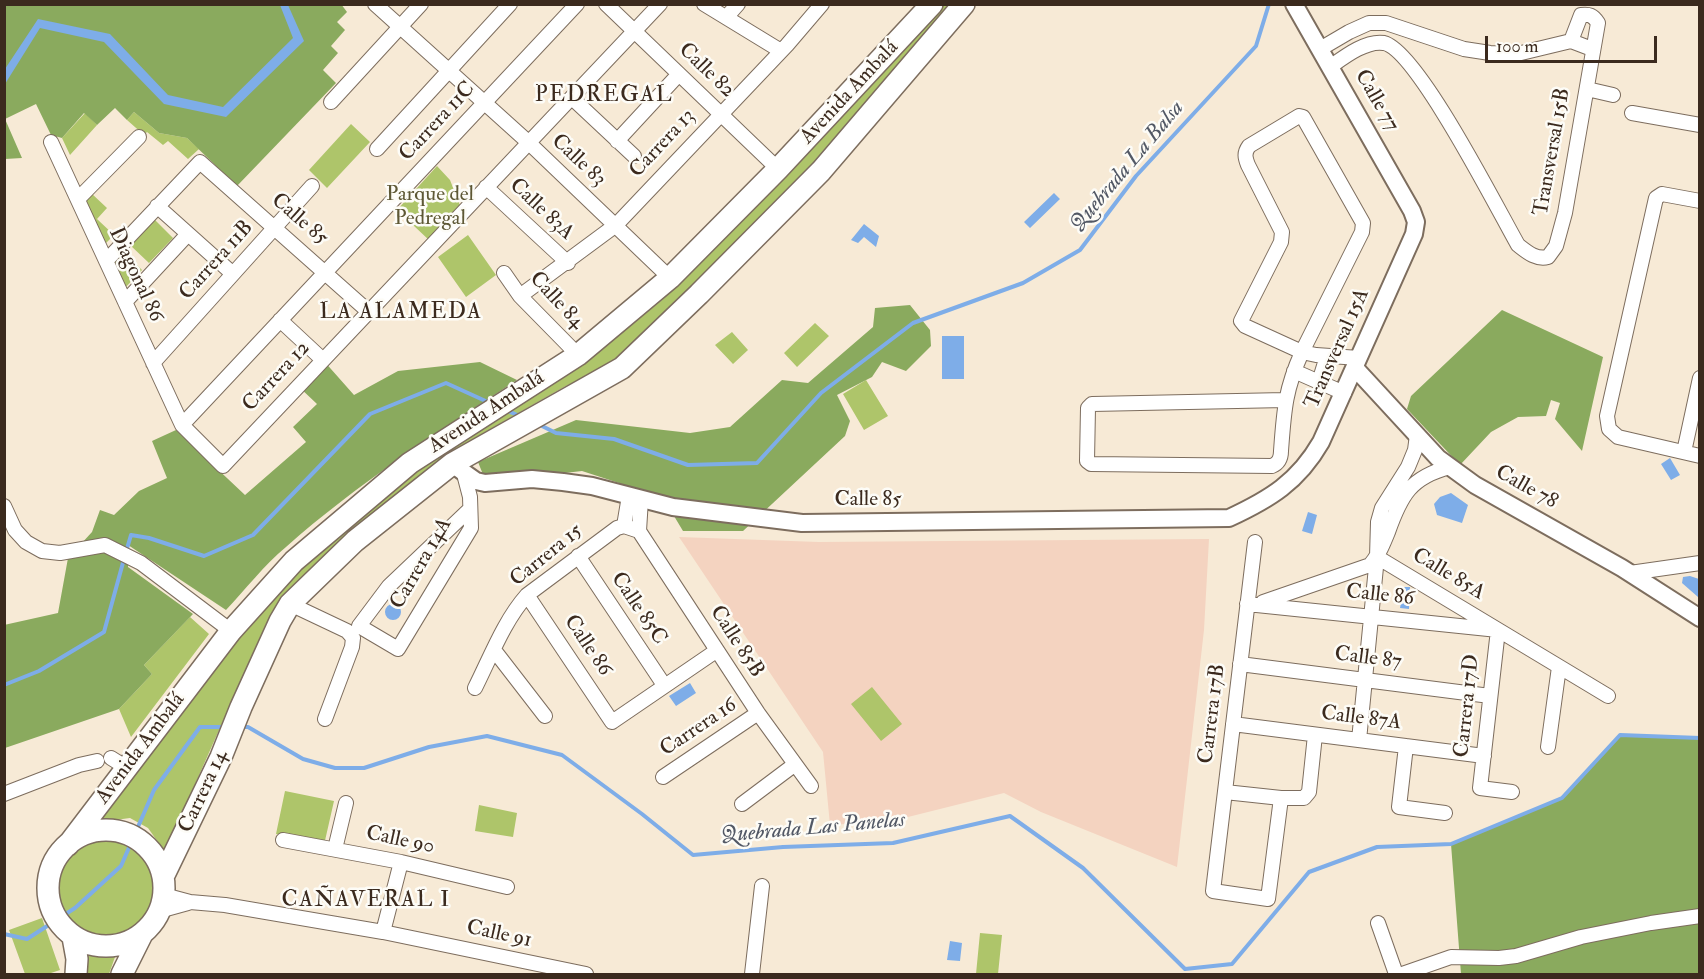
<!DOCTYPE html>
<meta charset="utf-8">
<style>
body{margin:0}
#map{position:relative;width:1704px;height:979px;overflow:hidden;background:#f7ead6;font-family:"IM FELL Double Pica",serif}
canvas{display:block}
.frame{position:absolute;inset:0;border:6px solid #3b2a1e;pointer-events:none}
.scale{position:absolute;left:1485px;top:36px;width:172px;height:27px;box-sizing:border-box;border:3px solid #3b2a1e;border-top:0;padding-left:8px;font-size:18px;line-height:21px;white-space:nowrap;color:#3b2a1e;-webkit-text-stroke:4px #fdfcf7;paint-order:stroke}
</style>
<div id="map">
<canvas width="1704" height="979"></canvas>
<div class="frame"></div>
<div class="scale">100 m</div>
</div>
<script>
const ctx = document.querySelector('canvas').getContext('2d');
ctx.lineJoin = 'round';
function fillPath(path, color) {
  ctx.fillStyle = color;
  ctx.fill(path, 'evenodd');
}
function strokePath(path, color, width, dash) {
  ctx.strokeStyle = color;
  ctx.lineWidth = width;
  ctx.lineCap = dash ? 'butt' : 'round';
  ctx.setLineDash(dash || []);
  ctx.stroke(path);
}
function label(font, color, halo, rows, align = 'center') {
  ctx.font = font + ' "IM FELL Double Pica",serif';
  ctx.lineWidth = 5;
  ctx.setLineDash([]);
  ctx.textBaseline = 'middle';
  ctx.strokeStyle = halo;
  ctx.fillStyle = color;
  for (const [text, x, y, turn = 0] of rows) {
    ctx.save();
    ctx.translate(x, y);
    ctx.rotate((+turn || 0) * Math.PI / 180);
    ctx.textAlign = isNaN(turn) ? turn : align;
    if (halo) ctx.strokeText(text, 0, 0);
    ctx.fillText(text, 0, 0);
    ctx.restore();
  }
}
const built = new Path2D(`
 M679 537 819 542 1209 539 1204 630 1177 867 1041 812 1004 793 892 821 830 825 823 752Z`);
const green = new Path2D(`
 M944 5H958L812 168 618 361 564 387 457 448 414 481 308 573 266 624 165 852 148 828 130 818 100 822 162 734 256 615 309 557 416 466 596 354 662 300 758 204Z
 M134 112 159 133 187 138 199 149 188 159 168 141 163 145 147 132 144 135 127 120Z
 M85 113 97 125 70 155 62 138Z
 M351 124 370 142 327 188 309 170Z
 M437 166 450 180 461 208 430 241 397 210Z
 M91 193 107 208 97 219 114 235 104 245 84 201Z
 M155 220 173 238 149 263 130 245Z
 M468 235 496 275 466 297 438 257Z
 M123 251 142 270 124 289 113 262Z
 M815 323 829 336 797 367 784 353Z
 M732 332 748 350 733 364 715 345Z
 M866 380 888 416 864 430 843 394Z
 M190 617 209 634 131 737 119 709 152 674 144 665Z
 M872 687 902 724 881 741 851 704Z
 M285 791 334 801 324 845 276 834Z
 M479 805 517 813 513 837 475 831Z
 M55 888a51 51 0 1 1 102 0a51 51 0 1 1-102 0Z
 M42 918 60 970 48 974H25L9 930Z
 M980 933 1002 935 998 974H976Z
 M81 950 98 957H115L109 974H85Z`);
const forest = new Path2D(`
 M341 4 347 12 337 22 345 30 331 46 338 53 323 70 336 83 237 186 187 138 159 133 134 112 127 120 115 108 97 125 84 113 62 138 51 135 36 104 5 119 22 158 5 159V5Z
 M910 305 930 330 931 346 906 371 882 362 872 377 837 395 850 421 845 436 743 531H683L668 506 619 483 582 471 486 482 478 462 576 420 690 433 730 427 782 380 808 383 873 327 875 308Z
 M1502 310 1603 357 1582 451 1555 419 1560 403 1551 400 1546 416 1518 417 1491 432 1460 465 1407 409 1411 396Z
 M323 360 354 395 398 371 480 362 517 380C438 432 357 484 286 547 264 565 246 589 226 610L128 545V567L193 614 144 665 152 674 119 709 5 748 4 625 58 613 68 558 92 532 100 510 114 515 139 491 167 478 152 441 176 430 245 495 306 442 293 427 317 404 298 386Z
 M1620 735 1699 738V974H1461L1451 844 1562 798Z`);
const water = new Path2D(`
 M280 5H288L304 41 226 117 164 104 104 42 40 28 5 84V69L38 19 110 34 168 95 223 107 293 38Z
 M1054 193 1060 199 1030 228 1024 222Z
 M864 224 879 236 876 247 864 237 858 243 851 240Z
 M942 336H964V379H942Z
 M1670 458 1680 475 1671 480 1661 464Z
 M1451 493 1468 505 1462 523 1437 515 1434 504 1440 497Z
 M1308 512 1317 515 1312 534 1302 531Z
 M1690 576 1699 579 1698 597 1682 583 1683 577Z
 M1404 587H1410L1409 609 1400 608Z
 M385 612a8 8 0 1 1 16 0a8 8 0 1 1-16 0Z
 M690 683 696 693 676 706 669 696Z
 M950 941 962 943 960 961 947 960Z`);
const stream = new Path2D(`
 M1427 4H1435
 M505 410 520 416
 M538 424 556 433 614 439 688 465 757 463 821 393 913 323 1023 283 1080 250 1136 176 1256 46 1269 4
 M126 552 131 535 149 538 204 556 253 535 370 414 446 383 490 403
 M4 685 39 671 104 632 124 559
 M241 727H248L303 759 335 768H364L429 747 487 736 562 755 642 814 693 855 783 847 893 843 1010 816 1083 868 1185 969 1232 964 1309 872 1377 847 1451 844 1562 798 1620 735 1700 738
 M4 934 27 939 75 908 121 866 154 790 200 727H224`);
const minor = new Path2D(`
 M375 4 528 142 670 278
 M606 4 778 169
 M704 4 781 51
 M730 13 738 4
 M1320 49 1349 32 1369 23H1386L1464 49 1490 53 1517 54 1571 41 1592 49
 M1330 67C1344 57 1366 40 1384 43 1417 50 1498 210 1518 245 1527 252 1536 260 1548 257L1556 246 1565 213 1598 23C1593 15 1589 14 1581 15L1571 41
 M1587 89 1613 95
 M572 98 634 156
 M331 102 421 4
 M1632 113 1700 125
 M617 141 679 74
 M51 142 182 425 223 466 660 4
 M377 149 510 4
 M486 187 568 263
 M78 199 139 137
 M1700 201 1662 194 1656 198 1607 416 1609 429 1618 437 1700 456
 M157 206 233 274
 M106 261 200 162 369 312
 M504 273 520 296 578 355
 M520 296 616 225 787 45 822 4
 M125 302 188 234
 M280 320 323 360
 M153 363 312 186
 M1294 371 1344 393
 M1319 382 1327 356
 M1285 400 1092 404 1088 408 1087 461 1091 464 1272 466C1279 463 1281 458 1281 451 1284 410 1285 390 1302 352L1362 232 1363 223 1303 117 1299 116 1249 146C1244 153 1245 157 1248 165L1282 232 1281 242 1241 321 1245 326 1302 352 1316 355 1359 358
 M182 425 577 4
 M1684 452 1700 378
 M464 474 470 497 471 528 398 649 359 626 389 586 470 509
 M4 506 15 530 26 542 42 551 60 553 105 545 141 563 231 631
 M624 526 639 531 758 713 811 786
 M624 526 629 496
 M639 531 641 499
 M1255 542 1213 891 1268 899 1281 798
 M578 556 664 685
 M1377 557 1608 696
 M1630 573 1700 563
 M527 595 612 722 716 651
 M1263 602 1370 565C1379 555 1383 544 1388 532 1401 495 1411 477 1450 467
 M290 604 347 631 353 638 352 647 325 719
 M1247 604 1498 630 1480 788 1512 792
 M494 650 545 716
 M1240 664 1490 696
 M475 688C491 656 504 621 527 595L617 528 624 526
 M1233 724 1484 756
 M1359 740 1377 557 1378 522 1382 508 1408 467 1415 450 1417 435
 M1406 746 1399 807 1445 813
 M1548 747 1559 667
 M111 758 127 768
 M663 777 758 713
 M1225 792 1281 798H1304L1309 792 1315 735
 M4 794 79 765 97 761
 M742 804 794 765
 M283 840 401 862 507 887
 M335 849 346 803
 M164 895 190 902 225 905 383 932 586 974
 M159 911 188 903
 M1378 923 1396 974
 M383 932 401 862
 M752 974 762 886
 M1402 974 1451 957 1499 958 1516 956 1581 937 1651 923 1700 916`);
const tertiary = new Path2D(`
 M1355 368 1438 458 1475 485 1622 568 1700 618
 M452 464 476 481 485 483 532 479 563 482 592 486 673 507 802 523 1229 518C1270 499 1298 482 1321 442L1414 234 1416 222 1412 211 1294 4`);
const primary = new Path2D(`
 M48 888a58 58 0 1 1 116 0a58 58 0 1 1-116 0Z
 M68 845 231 631 294 561 410 463 578 355 670 278 778 169 932 4
 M163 877 221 757 241 707 280 621 290 604 355 541 452 464 622 368 699 294 821 171 964 4
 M73 937 77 959 76 974
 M122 974 142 934`);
const streetNames = [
 ["Calle 82",706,71,44],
 ["Avenida Ambalá",850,93,-47],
 ["Calle 77",1376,101,60],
 ["Carrera 11C",438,122,-47],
 ["Carrera 13",663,144,-47],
 ["Transversal 15B",1553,152,-80],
 ["Calle 83",578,161,43],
 ["Calle 83A",541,210,43],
 ["Calle 85",299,220,41],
 ["Carrera 11B",217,261,-48],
 ["Diagonal 86",135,275,65],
 ["Calle 84",556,301,47],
 ["Transversal 15A",1338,349,-66],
 ["Carrera 12",277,377,-47],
 ["Avenida Ambalá",487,413,-33],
 ["Calle 78",1526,488,29],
 ["Calle 85",868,500],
 ["Carrera 15",547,556,-39],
 ["Carrera 14A",422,564,-60],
 ["Calle 85A",1448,575,31],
 ["Calle 86",1380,596,6],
 ["Calle 85C",638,609,56],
 ["Calle 85B",736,642,57],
 ["Calle 86",587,646,56],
 ["Calle 87",1368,659,7],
 ["Carrera 17D",1468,706,-84],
 ["Carrera 17B",1213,714,-83],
 ["Calle 87A",1361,719,7],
 ["Carrera 16",699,728,-34],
 ["Avenida Ambalá",141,749,-53],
 ["Carrera 14",204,792,-65],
 ["Calle 90",400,841,12],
 ["Calle 91",499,935,12]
];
const parkNames = [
 ["Parque del",430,195],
 ["Pedregal",430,219]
];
const neighbourhoodNames = [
 ["PEDREGAL",604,96],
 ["LA ALAMEDA",401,313],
 ["CAÑAVERAL I",366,901]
];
const waterNames = [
 ["Quebrada La Balsa",1128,167,-50],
 ["Quebrada Las Panelas",813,829,-5]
];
fillPath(built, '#f4d3c0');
fillPath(green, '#aec56a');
fillPath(forest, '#8aaa5e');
fillPath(water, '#7eade8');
strokePath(stream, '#7eade8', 4);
strokePath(minor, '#7d6d5e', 16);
strokePath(tertiary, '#7d6d5e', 20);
strokePath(primary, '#7d6d5e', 24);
strokePath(minor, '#fff', 14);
strokePath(tertiary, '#fff', 16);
strokePath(primary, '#fff', 21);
label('21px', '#3b2a1e', '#fdfcf7', streetNames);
label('21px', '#5e5835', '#fdfcf7', parkNames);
ctx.letterSpacing = '1.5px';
label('22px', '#3b2a1e', '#fdfcf7', neighbourhoodNames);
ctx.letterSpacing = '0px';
label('italic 22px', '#525865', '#fdfcf7', waterNames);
</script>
